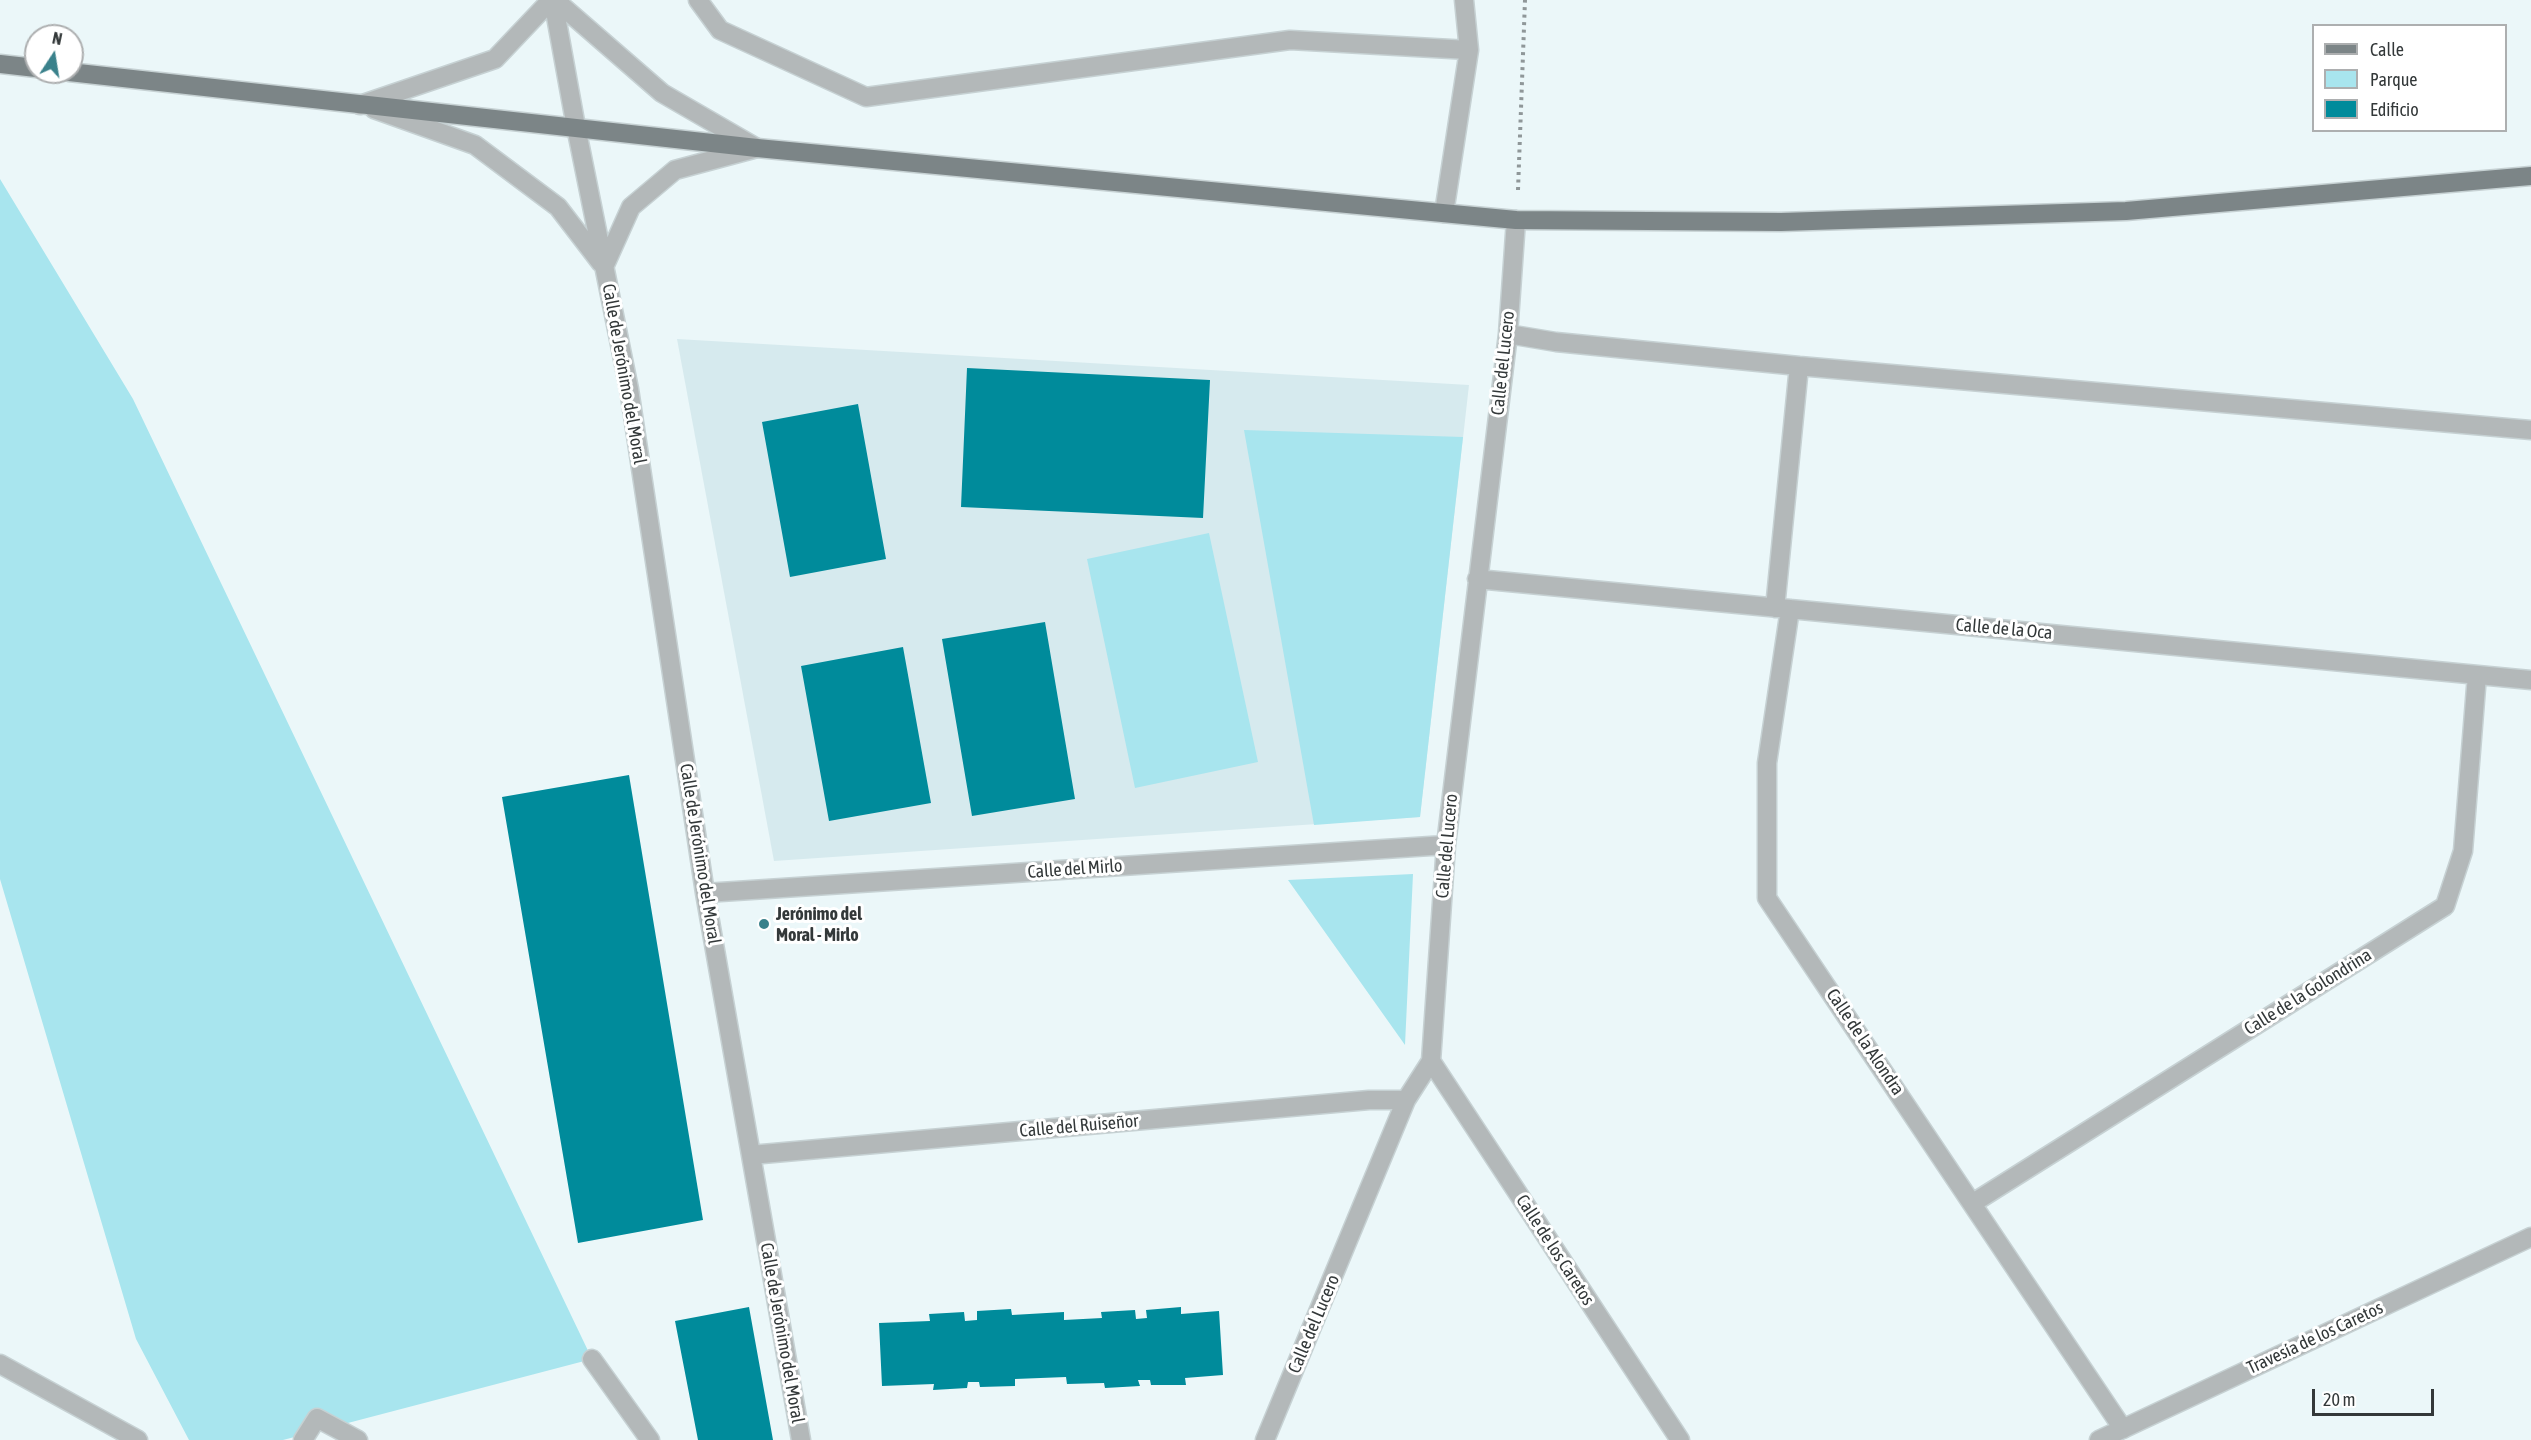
<!DOCTYPE html>
<meta charset="utf-8">
<style>
body{margin:0}
#map{position:relative;width:2531px;height:1440px;overflow:hidden;background:#ebf7f9;font-family:"Asap Condensed",sans-serif}
canvas{display:block}
.legend{position:absolute;left:2312px;top:24px;width:195px;height:108px;box-sizing:border-box;background:#fff;border:2px solid #adafb0;margin:0;padding:8px 10px;list-style:none;font-size:18px;color:#333839}
.legend li{display:flex;align-items:center;gap:12px;height:30px}
.legend b{width:30px;border:2px solid #adafb0}
.north{position:absolute;left:24px;top:24px;width:60px;height:60px;box-sizing:border-box;background:#fff;border:2px solid #adafb0;border-radius:50%;rotate:12deg;font-size:16px;font-weight:700;line-height:24px;text-align:center;color:#333839}
.north::after{content:'';display:block;margin:auto;width:21px;height:27px;background:#3a818b;clip-path:polygon(50% 0,100% 100%,50% 72%,0 100%)}
.scale{position:absolute;left:2312px;top:1389px;width:122px;height:27px;box-sizing:border-box;border:3px solid #333839;border-top:0;padding-left:8px;font-size:18px;line-height:21px;white-space:nowrap;color:#333839;-webkit-text-stroke:4px #fff;paint-order:stroke}
</style>
<div id="map">
<canvas width="2531" height="1440"></canvas>
<ul class="legend">
<li><b style="height:8px;background:#7c8587"></b>Calle</li>
<li><b style="height:16px;background:#a8e5ee"></b>Parque</li>
<li><b style="height:16px;background:#008b9b"></b>Edificio</li>
</ul>
<div class="north">N</div>
<div class="scale">20 m</div>
</div>
<script>
const ctx = document.querySelector('canvas').getContext('2d');
ctx.lineJoin = 'round';
function fillPath(path, color) {
  ctx.fillStyle = color;
  ctx.fill(path, 'evenodd');
}
function strokePath(path, color, width, dash) {
  ctx.strokeStyle = color;
  ctx.lineWidth = width;
  ctx.lineCap = dash ? 'butt' : 'round';
  ctx.setLineDash(dash || []);
  ctx.stroke(path);
}
function label(font, color, halo, rows, align = 'center') {
  ctx.font = font + ' "Asap Condensed",sans-serif';
  ctx.lineWidth = 6;
  ctx.setLineDash([]);
  ctx.textBaseline = 'middle';
  ctx.strokeStyle = halo;
  ctx.fillStyle = color;
  for (const [text, x, y, turn = 0] of rows) {
    ctx.save();
    ctx.translate(x, y);
    ctx.rotate((+turn || 0) * Math.PI / 180);
    ctx.textAlign = isNaN(turn) ? turn : align;
    if (halo) ctx.strokeText(text, 0, 0);
    ctx.fillText(text, 0, 0);
    ctx.restore();
  }
}
const built = new Path2D(`
 M677 339 1469 385 1420 817 774 861Z`);
const green = new Path2D(`
 M0 179 133 399 592 1359 283 1440H189L136 1339 0 879Z
 M1244 430 1463 437 1420 817 1314 825Z
 M1209 533 1258 762 1135 788 1087 559Z
 M1413 874 1405 1045 1288 880Z`);
const building = new Path2D(`
 M967 368 1210 380 1203 518 961 507Z
 M858 404 886 559 790 577 762 422Z
 M1045 622 1075 799 972 816 942 639Z
 M903 647 931 803 829 821 801 666Z
 M629 775 703 1220 578 1243 502 797Z
 M749 1307 773 1440H698L675 1321Z
 M1181 1307V1314L1219 1311 1223 1375 1185 1378 1186 1385H1151L1150 1380H1138L1140 1386 1105 1388 1104 1383 1067 1384 1066 1377 1015 1379V1386L980 1387 979 1382H968L967 1388 933 1390 934 1384 882 1386 879 1323 930 1321 929 1314 964 1312 965 1321 977 1320V1311L1011 1309 1012 1315 1064 1312V1320L1102 1318 1101 1312 1135 1310 1136 1319 1147 1318 1146 1310Z`);
const path = new Path2D(`
 M1518 190 1525 0`);
const minor = new Path2D(`
 M553 0 576 127 629 389 705 893 801 1440
 M555 0 662 93 757 148
 M698 0 720 30 866 97 1290 40 1469 50
 M360 105 495 59 551 0
 M374 109 475 145 558 207 601 263
 M1444 213 1469 50 1464 0
 M604 267 631 207 675 170 757 148
 M1508 334 1556 342 1799 366 2531 430
 M1477 579 2531 680
 M1775 608 1799 366
 M1790 609 1767 763V898L2123 1429
 M705 893 1446 845
 M1431 1061 1680 1440
 M751 1155 1369 1100H1406
 M1973 1203 2445 906 2463 851 2477 675
 M592 1359 650 1440
 M0 1364 138 1440
 M303 1440 317 1418 358 1440
 M1265 1440 1406 1100 1431 1061 1446 845 1508 334 1516 220
 M2099 1440 2531 1237`);
const major = new Path2D(`
 M0 64 36 68
 M69 72 757 148 1516 220 1781 222 2126 211 2531 176`);
const markers = [
 [764,924,6,"#3a818b"]
];
const streetNames = [
 ["Calle del Lucero",1503,363,-84],
 ["Calle de Jerónimo del Moral",624,374,80],
 ["Calle de la Oca",2004,629,5],
 ["Calle del Lucero",1447,846,-85],
 ["Calle de Jerónimo del Moral",700,854,81],
 ["Calle del Mirlo",1075,869,-4],
 ["Calle de la Golondrina",2308,992,-32],
 ["Calle de la Alondra",1865,1042,56],
 ["Calle del Ruiseñor",1079,1126,-5],
 ["Calle de los Caretos",1555,1250,57],
 ["Calle del Lucero",1314,1324,-67],
 ["Calle de Jerónimo del Moral",782,1333,80],
 ["Travesía de los Caretos",2315,1338,-25]
];
const poiNames = [
 ["Jerónimo del",776,914],
 ["Moral - Mirlo",776,935]
];
fillPath(built, '#d6eaee');
fillPath(green, '#a8e5ee');
fillPath(building, '#008b9b');
strokePath(minor, '#c6d1d3', 21);
strokePath(major, '#c6d1d3', 21);
strokePath(path, '#8f9799', 4, [3, 4.5]);
strokePath(minor, '#b3b8b9', 18);
strokePath(major, '#7c8587', 18);
for (const [x, y, r, color] of markers) {
  const dot = new Path2D();
  dot.arc(x, y, r, 0, 2 * Math.PI);
  ctx.fillStyle = color;
  ctx.fill(dot);
  strokePath(dot, '#fff', 2);
}
label('18px', '#333839', '#fff', streetNames);
label('bold 18px', '#333839', '#fff', poiNames, 'left');
</script>
